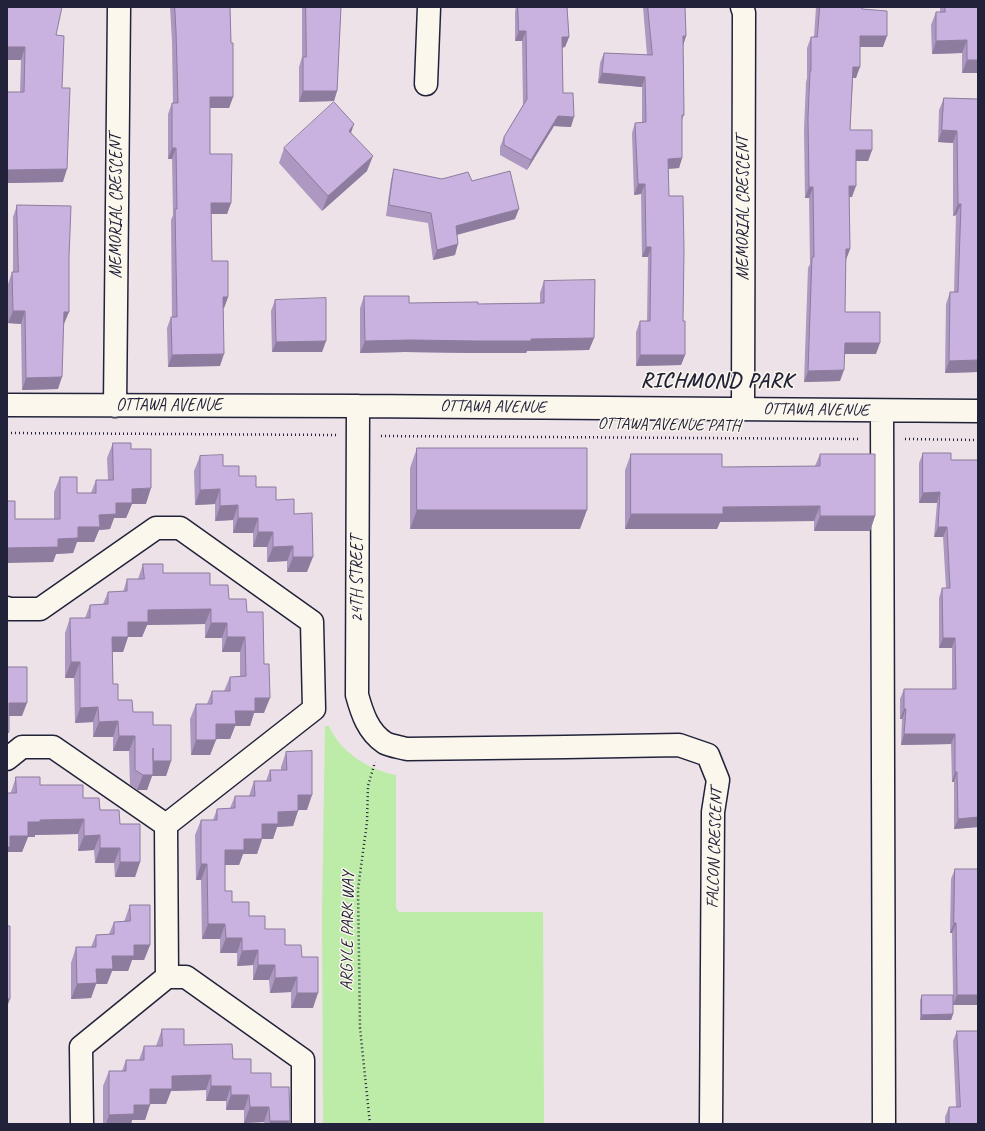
<!DOCTYPE html>
<style>
body{margin:0}
#map{position:relative;width:985px;height:1131px;overflow:hidden;background:#ece2e8;font-family:Caveat,sans-serif}
canvas{display:block}
.frame{position:absolute;inset:0;border:8px solid #22223b;pointer-events:none}
</style>
<div id="map">
<canvas width="985" height="1131"></canvas>
<div class="frame"></div>
</div>
<script>
const ctx = document.querySelector('canvas').getContext('2d');
ctx.lineJoin = 'round';
function fillPath(path, color) {
  ctx.fillStyle = color;
  ctx.fill(path, 'evenodd');
}
function strokePath(path, color, width, dash) {
  ctx.strokeStyle = color;
  ctx.lineWidth = width;
  ctx.lineCap = dash ? 'butt' : 'round';
  ctx.setLineDash(dash || []);
  ctx.stroke(path);
}
function label(font, color, halo, rows, align = 'center') {
  ctx.font = font + ' Caveat,sans-serif';
  ctx.lineWidth = 3;
  ctx.setLineDash([]);
  ctx.textBaseline = 'middle';
  ctx.strokeStyle = halo;
  ctx.fillStyle = color;
  for (const [text, x, y, turn = 0] of rows) {
    ctx.save();
    ctx.translate(x, y);
    ctx.rotate((+turn || 0) * Math.PI / 180);
    ctx.textAlign = isNaN(turn) ? turn : align;
    if (halo) ctx.strokeText(text, 0, 0);
    ctx.fillText(text, 0, 0);
    ctx.restore();
  }
}
const green = new Path2D(`
 M325 726H329C340 752 369 770 396 775V908L399 912H543L544 1124H323L322 915Z`);
const path = new Path2D(`
 M7 433 336 435
 M381 436 860 439
 M905 439 978 440
 M370 1124 360 1028 358 889 367 822 368 786 375 762`);
const minor = new Path2D(`
 M742 7 744 13 743 409
 M426 84 429 7
 M7 405 358 406 978 411
 M115 406 119 7
 M358 406 357 695C362 713 368 732 385 743 391 746 400 747 407 749L566 747 679 745 708 755 718 780 713 812 711 1124
 M882 411 884 1124
 M7 608 9 609H40L156 528H180L312 622 314 709 166 825 53 747H22L7 759
 M166 825 167 977
 M82 1124 81 1047 167 977H186L303 1060V1124`);
const wall = new Path2D(`
 M7 7 56 35 62 88 63 182 7 183V92H20L21 60H7Z
 M170 7H230L231 43 233 97 229 108H210V154L231 203 227 214H211L212 261 228 297 224 308H223L220 366 168 367 167 328 171 317H172L171 220 173 215 172 159H168V114L172 103H173L172 42Z
 M302 7H341L337 91 334 101 299 102V67L302 57Z
 M516 7H567L569 37 565 47 562 48 563 93 571 127 554 126 527 170 500 155V147L504 137 523 105 522 41H515V12Z
 M643 7H685L686 36 683 45 684 115 682 120V158L679 168 668 169 669 196 683 321 685 355 681 365 636 366V332L640 321H647L648 257H642L641 194 634 195 632 133 635 123H642V87L598 83 600 63 604 53 647 55Z
 M816 7H862V9L883 47H860L856 78H853L850 130 872 150 868 161H856L852 197H849L850 249 846 259 845 312 876 354H845L840 381 804 382 808 268 810 264 809 198H805L804 129 806 82 807 78V48L811 37H814Z
 M940 7H978V73H962V53L932 54 931 25 936 12H940Z
 M944 98 978 99V372L945 373 946 304 950 292H954L956 215 953 216V143L938 142 939 110Z
 M351 133 367 171 322 211 279 163 284 148Z
 M394 169 442 179 472 181 515 219 457 235 455 255 433 260 428 223 386 216 391 180Z
 M17 205 64 324H63L58 389 22 390 21 324 8 323V284L12 272H13V217Z
 M544 281 594 338 589 350 527 351 526 353H474L405 352 360 353V308L364 296 409 303 478 304 540 303V293Z
 M275 300 326 341 322 352H272L271 311Z
 M113 443 131 449 146 504H132L126 518H114L110 529 99 530 94 542H77L73 553 56 554 53 562 15 519H54V492L60 477 77 493H91L96 480H108L107 458Z
 M417 448 580 529H410V468Z
 M923 453 951 460 978 827 954 829V782H952L951 744 901 745 902 719H900V699L904 689H952V648H939V598L942 588H946L943 537H934L937 503H919V463Z
 M631 454 722 467 815 466 820 454 875 516 870 531H814V521L720 522 717 529H625V470Z
 M200 456 223 466 276 500 294 514 307 572H287V561L267 562V547H253V533H233V520L215 521V504L195 505 194 471Z
 M143 564 163 573 210 585 229 599 247 612 264 713H254L250 726H235L230 739H216L210 755H191L190 719 196 704H207L212 691H224L230 677H240V652H222V638H205V624L147 625 142 637H128L123 652H112L113 684 118 700 133 712 153 725 171 761 166 776H152L147 790H137L130 785 129 751H113V737H93V722L75 723 74 678H65V633L70 618H85L90 605 103 604 108 592H123L127 579H138Z
 M286 752 307 810H298L293 826 277 827 273 839H262L257 854H243L239 865H225V891L232 902 249 916 302 957 313 1008H291V992L270 993 269 980H253V965L237 966V953H220V939H202L201 880H196L195 835 201 820H213L217 809 230 808 235 796H249L254 781H266L270 770H281V767Z
 M16 777 40 785 83 798 120 824 140 862 135 877H115L114 863H95L94 850 78 851V834L35 835V837H28L22 852H8L11 792Z
 M955 869 978 1005H953V1014L951 1020H920V1000L922 995H953L952 933H950L951 879Z
 M130 905 150 945 144 960H132L128 971H112L107 984H96L91 998 71 999V963L76 947H91L96 935 109 934 114 922H124Z
 M162 1029 184 1045 233 1059 251 1073 271 1087 290 1121 289 1124H264V1122L244 1123V1110H226V1101H206V1090L171 1091 166 1104H150L145 1120H132L131 1124H103V1086L109 1071H122L126 1060H139L144 1046H156Z
 M957 1031 978 1124H945V1117L949 1107H956L953 1041Z`);
const shadedWall = new Path2D(`
 M519 31H526L522 41H515Z
 M683 36H686L683 46Z
 M860 36H887L883 47H856Z
 M562 37H569L565 47 558 48Z
 M967 40 962 53 932 54 936 41Z
 M7 47H25L21 60H7Z
 M967 60H978V73H962Z
 M853 67H860L856 78H849Z
 M602 73 645 77 642 87 598 83Z
 M303 91H337L334 101 299 102Z
 M210 97H233L229 108H206Z
 M558 116 574 117 571 127 554 126 527 170 531 160Z
 M354 124 349 139V131Z
 M942 130 957 131 953 143 938 142Z
 M172 148H176L172 159H168Z
 M856 150H872L868 161H852Z
 M373 156 367 171 322 211 328 196Z
 M682 158 679 168 664 169 668 159Z
 M67 169 63 182 7 183V170Z
 M638 184H645L641 194 634 195Z
 M849 186H856L852 197H845Z
 M809 187H813L809 198H805Z
 M211 203H231L227 214H207Z
 M958 204H961L956 215 953 216Z
 M519 209 515 219 452 236 456 226Z
 M458 244 455 255 433 260 437 250Z
 M646 247H651L648 257H642Z
 M846 249H850L846 260Z
 M223 297H228L224 308H219Z
 M13 311H25L21 324 8 323Z
 M64 312H69L64 324H59Z
 M594 338 589 350 527 351 526 353H474L405 352 360 353 365 341 410 340 531 339Z
 M326 341 322 352H272L276 342Z
 M845 343H880L876 354H841Z
 M224 354 220 366 168 367 172 355Z
 M640 355H685L681 365 636 366Z
 M978 360V372L945 373 949 361Z
 M844 370 840 381 804 382 808 371Z
 M62 377 58 389 22 390 26 378Z
 M151 488 146 504H132L126 518H114L110 529 99 530 94 542H77L73 553 56 554 53 562 7 563V548L58 539 99 515 116 503 132 489Z
 M220 489 215 504 195 505 200 490Z
 M940 492 937 503H919L923 493Z
 M238 505 233 520 215 521 220 506Z
 M820 506 814 521 720 522 717 529H625L631 514 723 507Z
 M417 510H587L580 529H410Z
 M820 516H875L870 531H814Z
 M238 518H258L253 533H233Z
 M938 527H947L943 537H934Z
 M258 532H273L267 547H253Z
 M293 546 287 561 267 562 273 547Z
 M293 557H313L307 572H287Z
 M211 609 205 624 147 625 142 637H128L123 652H106L112 637 128 622 148 610Z
 M211 623H227L222 638H205Z
 M227 637H245L240 652H222Z
 M943 638H955L952 648H939Z
 M71 662H80L74 678H65Z
 M255 698H270L264 713H254L250 726H235L230 739H210L216 724Z
 M9 703H27L22 716H7Z
 M98 707 93 722 75 723 80 708Z
 M904 709H906L902 719H900Z
 M118 721 113 737H93L99 722Z
 M904 734H955L951 744 901 745Z
 M119 736H135L129 751H113Z
 M196 740H216L210 755H191Z
 M153 761H171L166 776H152L147 790H137L143 775H148Z
 M955 772H957L954 782H952Z
 M298 795H312L307 810H292Z
 M298 811 293 826 277 827 273 839H262L257 854H243L239 865H219L225 850 244 839 278 812Z
 M978 817V827L954 829 958 819Z
 M84 819 78 834 35 835V837H28L22 852H8L7 855V845L10 836 28 822 40 820Z
 M100 835 94 850 78 851 84 836Z
 M100 848H120L114 863H95Z
 M120 862H140L135 877H115Z
 M201 864H207L201 880H196Z
 M954 923H956L952 933H950Z
 M208 924H225L220 939H202Z
 M226 938H242L237 953H220Z
 M134 945H150L144 960H132L128 971H112L107 984H96L91 998 71 999 77 984 112 956Z
 M258 950 253 965 237 966 242 951Z
 M258 965H275L269 980H253Z
 M297 977 291 992 270 993 275 978Z
 M297 993H318L313 1008H291Z
 M957 995H978V1005H953Z
 M7 999H10L7 1007Z
 M953 1014 951 1020H920L922 1015Z
 M211 1075 206 1090 171 1091 166 1104H145L150 1089 172 1076Z
 M211 1086H231L226 1101H206Z
 M231 1095H249L244 1110H226Z
 M134 1105H150L145 1120H132L131 1124H106L109 1115Z
 M250 1107H269L264 1122 244 1123Z
 M270 1121H290L289 1124H269Z`);
const building = new Path2D(`
 M7 7H62L56 35 64 36 62 88H70L67 169 7 170V92H24L25 47H7Z
 M175 7H230L231 43H233V97H210V154H232L231 203H211L212 261H228V297H223L224 354 172 355 171 317H177L175 209H177L176 148H172V103H178L176 31Z
 M306 7H341L337 91H303V57H306Z
 M518 7H567L569 37H562L563 93H573L574 117 558 116 531 160 504 145V137L527 99 526 31H519Z
 M648 7H685L686 36H683L684 115H682V158L668 159 669 196H683L684 250 683 321H685V355H640V321H650L651 247H646L645 184H638L635 123 646 122 645 77 602 73 604 53 652 55Z
 M820 7H862V9L887 11V36H860V67H853L850 130H872V150H856V186H849L850 249H846L845 312H880V343H845L844 370 808 371 812 257H814L813 187H809L808 118 810 71H811V37H817Z
 M945 7H978V60H967V40L936 41V12H945Z
 M944 98 978 99V360L949 361 950 292H958L961 204H958L957 131 942 130Z
 M334 102 354 124 349 131 373 156 328 196 284 148Z
 M394 169 442 179 468 172 472 181 510 171 519 209 456 226 458 244 437 250 431 213 389 205Z
 M17 205 71 206 69 257V312H64L62 377 26 378 25 311H13L12 272H18Z
 M595 280 594 338 531 339V341H478L410 340 365 341 364 296H409V303L478 302V304L544 303V281Z
 M326 298V341L276 342 275 300Z
 M113 443H131V449H151V488L132 489V503H116V514L99 515 100 527H78V538L58 539V547L7 548V501H15V519H60V477H77V493H96V480H113Z
 M417 448H587V510H417Z
 M923 453H951V460H978V817L958 819 957 772H955V734H904L906 709H904V689H956L955 638H943L942 588H950L947 527H938L940 492 923 493Z
 M631 454H722V467L820 466V454H875V516H820V506L723 507V514H631Z
 M223 455V466H239V476H256V487H276V500L294 499V514L312 513 313 557H293V546L273 547V532H258V518H238V505L220 506V489L200 490V456Z
 M143 564H163V573H210V585H228L229 599H246L247 612H263L264 664H269L270 698H255V711H235L236 724H216V740H196V704H212V691H230V677L246 676 245 637H227V623H211V609L148 610V622H128V637H112L113 684H118V700H132L133 712H153V725H171V761H153V748V775H143L135 770V736H119L118 721 99 722 98 707 80 708V662H71L70 618H90V605L108 604V592L127 591V579H144Z
 M7 667H27V703H9V732L7 734Z
 M312 751V795H298V811L278 812V824H262V839H244V850H225V891H232V902H249V916H265V929H285V945H301L302 957H318V993H297V977L275 978V965H258V950L242 951V938H226L225 924H208L207 864H201V820H217V809L235 808V796H255L254 781H271L270 770H287L286 752Z
 M16 777H40V785H83V798H99L100 810H119L120 824H140V862H120V848H100V835L84 836V819L40 820V822H28V836H10V847H7V793H16Z
 M955 869H978V995H957L956 923H954Z
 M130 905H150V945H134V956H112L113 969H96L97 983 77 984 76 947H96V935L114 934V922L130 921Z
 M7 926H10V999H7Z
 M922 995H953V1014L922 1015Z
 M162 1029H184V1045L232 1044 233 1059H251V1073H271V1087H289L290 1121H270L269 1107H250L249 1095H231V1086H211V1075L172 1076V1089H150V1105H134V1114L109 1115V1071H126V1060H144V1046H162Z
 M957 1031H978V1124H949V1107H960Z`);
const streetNames = [
 ["MEMORIAL CRESCENT",117,206,-90],
 ["MEMORIAL CRESCENT",744,208,-90],
 ["OTTAWA AVENUE",169,406],
 ["OTTAWA AVENUE",493,407,1],
 ["OTTAWA AVENUE",816,410,1],
 ["OTTAWA AVENUE PATH",669,425,1],
 ["24TH STREET",358,579,-90],
 ["FALCON CRESCENT",715,848,-88],
 ["ARGYLE PARK WAY",348,931,-89]
];
const districtNames = [
 ["RICHMOND PARK",717,381]
];
fillPath(green, '#bdeba8');
strokePath(minor, '#22223b', 25);
strokePath(path, '#22223b', 2.5, [1, 3]);
strokePath(minor, '#fbf7ec', 22);
fillPath(wall, '#ad98c1');
fillPath(shadedWall, '#8d7c9d');
fillPath(building, '#c9b1e0');
strokePath(building, '#8d7c9d', 1);
label('17px', '#22223b', '#fbf7ec', streetNames);
ctx.letterSpacing = '1px';
label('bold 21px', '#22223b', '#fbf7ec', districtNames);
ctx.letterSpacing = '0px';
</script>
